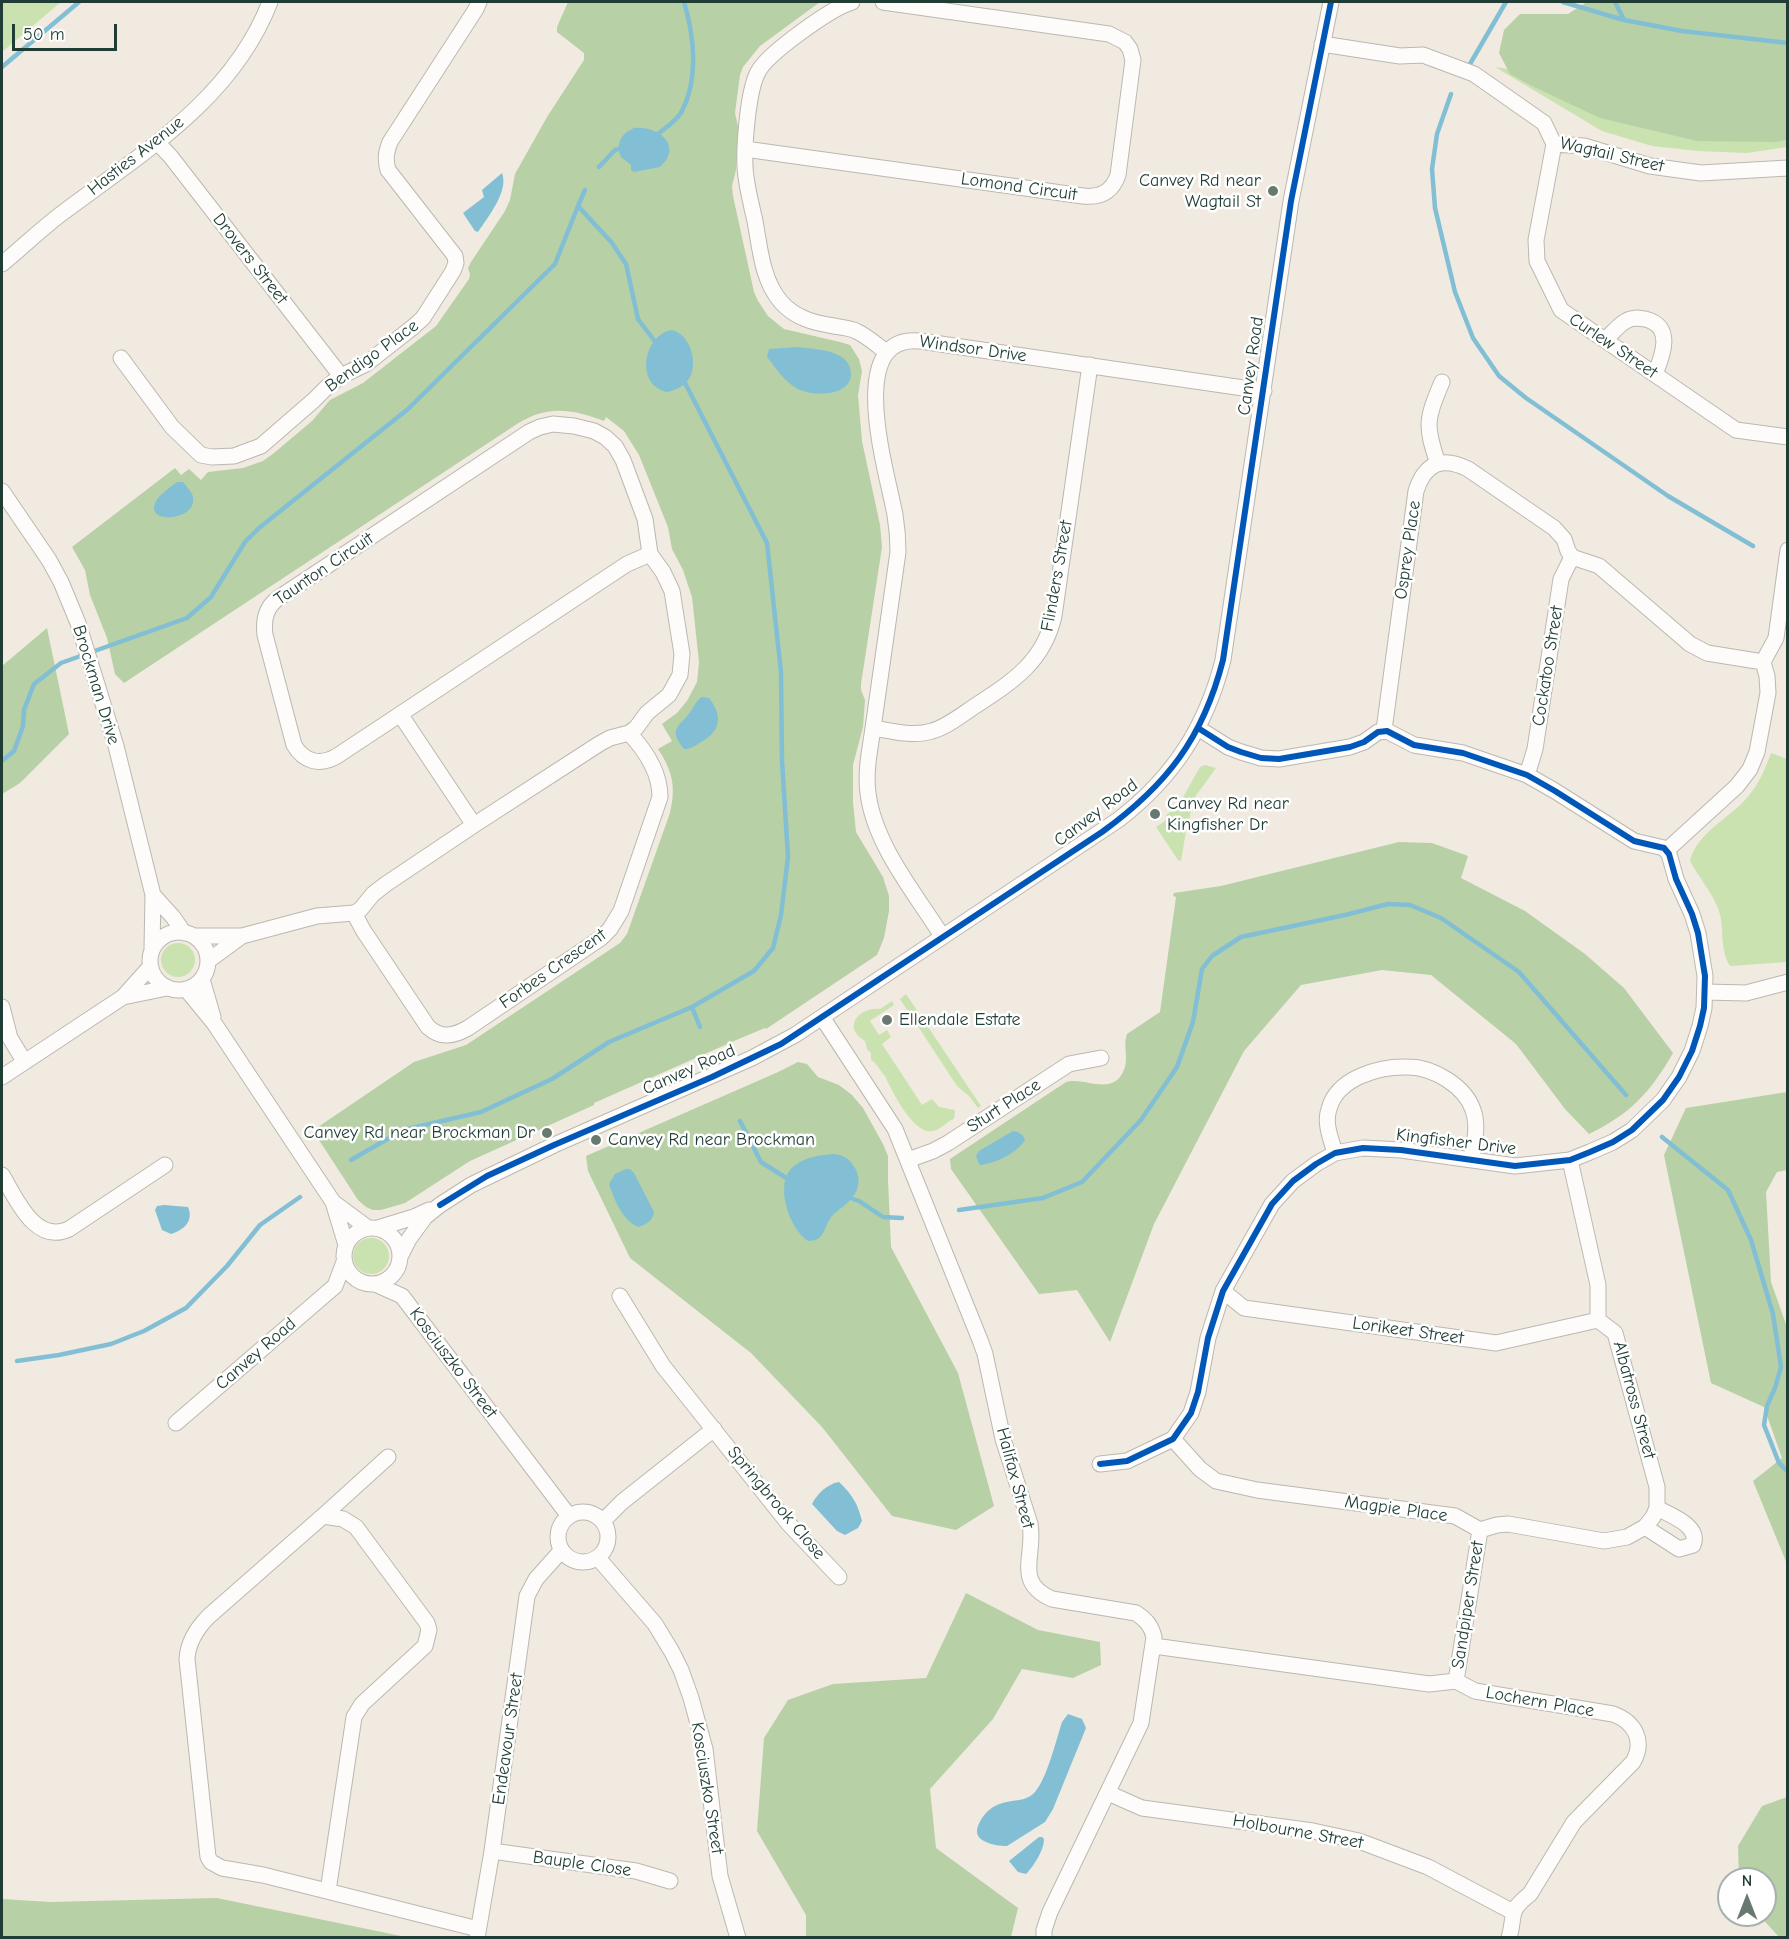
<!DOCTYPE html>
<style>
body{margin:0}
#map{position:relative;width:1789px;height:1939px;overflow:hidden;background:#f1eae0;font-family:"Comic Neue",sans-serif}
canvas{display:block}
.frame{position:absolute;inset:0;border:3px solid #1f3d34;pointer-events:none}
.north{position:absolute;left:1717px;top:1867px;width:60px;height:60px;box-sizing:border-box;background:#fff;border:2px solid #a5b1ae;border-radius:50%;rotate:0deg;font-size:16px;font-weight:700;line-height:24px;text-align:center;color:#1f3d34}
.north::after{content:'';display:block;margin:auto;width:21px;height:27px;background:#687a70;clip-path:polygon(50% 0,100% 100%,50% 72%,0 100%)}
.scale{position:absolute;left:12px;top:24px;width:105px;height:27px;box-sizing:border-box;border:3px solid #1f3d34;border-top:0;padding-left:8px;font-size:18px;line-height:21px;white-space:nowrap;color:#1f3d34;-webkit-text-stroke:4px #fff;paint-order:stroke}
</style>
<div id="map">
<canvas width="1789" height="1939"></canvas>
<div class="frame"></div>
<div class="north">N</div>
<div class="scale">50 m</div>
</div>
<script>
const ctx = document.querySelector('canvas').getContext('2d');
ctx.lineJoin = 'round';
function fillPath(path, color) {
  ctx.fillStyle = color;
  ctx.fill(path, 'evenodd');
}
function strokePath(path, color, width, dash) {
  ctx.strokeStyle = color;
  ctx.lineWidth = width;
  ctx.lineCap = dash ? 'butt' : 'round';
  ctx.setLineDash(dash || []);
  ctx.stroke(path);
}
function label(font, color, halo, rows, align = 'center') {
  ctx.font = font + ' "Comic Neue",sans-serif';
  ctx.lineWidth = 5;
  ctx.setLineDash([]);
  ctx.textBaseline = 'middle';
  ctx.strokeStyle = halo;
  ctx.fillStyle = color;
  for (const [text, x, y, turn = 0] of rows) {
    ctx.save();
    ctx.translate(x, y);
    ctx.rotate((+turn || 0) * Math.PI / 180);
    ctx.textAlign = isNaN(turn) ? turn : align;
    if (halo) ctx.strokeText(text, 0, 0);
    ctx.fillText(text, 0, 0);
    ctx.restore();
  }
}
const green = new Path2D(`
 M2 2H61L2 52Z
 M1495 67 1787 111V147L1747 153 1698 151 1652 146 1602 131Z
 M1771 753 1787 759V962L1730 966C1719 948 1725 929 1719 911 1713 893 1699 878 1690 861 1697 833 1728 819 1746 799 1759 784 1764 772 1771 753Z
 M1205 765 1216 768 1192 801 1188 831H1186L1181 861 1178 860 1156 827 1168 819 1166 815 1181 804 1182 799 1200 767Z
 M161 960a17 17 0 1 1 34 0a17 17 0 1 1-34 0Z
 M906 994 981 1106 978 1108 969 1096 957 1086 900 999Z
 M892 1001 894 1005 870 1021 879 1035 887 1030 891 1037 882 1044 922 1105 932 1099 939 1107 955 1110 954 1119C946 1122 942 1129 933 1131 914 1136 892 1091 885 1076 879 1070 878 1064 871 1060V1053L867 1049 865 1041C842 1028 858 1007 880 1009Z
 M353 1256a18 18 0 1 1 36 0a18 18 0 1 1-36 0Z`);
const forest = new Path2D(`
 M568 2H820L760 46 743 67 740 75 735 113 739 131 736 170 732 186 733 196 754 292 758 301 768 316 784 329 840 342 850 345 859 359 862 371 858 395 862 441 880 525 882 547 861 684V690L865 700 863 727 853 765V802L856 832 883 877 889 896V911L884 938 877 955 766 1029 765 1028 741 1038 594 1103V1105L470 1161 405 1203 381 1210H373L366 1207 358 1200 319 1140 315 1129 414 1062 466 1045 620 943 627 934 670 813C676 787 673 772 658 749L672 741 662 724 677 713 687 701 697 682 699 662 692 597 683 570 672 549 668 527 639 455 624 431 606 417 604 421C571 409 548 405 517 424L124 683 115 674 107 638 90 595 85 570 72 547 175 468 181 475 189 469 201 480 208 472 243 468 263 461 274 453 312 421 330 400 363 383 436 326 469 279 470 274 468 268 471 262 505 211 510 200 515 174 547 117 584 60V53L557 32V27Z
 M1587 2H1787V140L1775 142 1697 141 1600 118 1532 86 1510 74 1499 53 1504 30 1520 14H1568Z
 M47 628 69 734 20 783 2 794V666Z
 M1399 842 1432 843 1468 856 1461 878 1525 911 1585 954 1624 988 1673 1053C1650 1093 1630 1114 1589 1134L1565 1109 1516 1044 1431 975 1382 970 1301 985 1244 1051 1154 1224 1110 1342 1077 1290 1039 1294 951 1169 950 1159 1066 1082C1084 1076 1115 1099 1125 1067 1128 1056 1123 1045 1127 1034L1160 1012 1176 897 1173 896 1174 893 1221 886Z
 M798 1062 807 1064 818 1077 839 1085 852 1095 863 1108 883 1144 888 1156V1180L891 1247 958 1373 994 1506 956 1530 892 1516 822 1427 751 1353 630 1258 588 1171 586 1156 776 1073Z
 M1787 1092V1170L1777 1172 1766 1192 1771 1282 1787 1327V1564L1753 1481 1782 1458 1764 1407 1711 1383 1664 1155 1686 1108Z
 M966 1593 1038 1630 1100 1642 1101 1665 1073 1678 1022 1669 993 1719 930 1789 936 1848 1018 1908 1011 1937H806V1915L757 1831 764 1738 788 1700 833 1684 926 1678Z
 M1787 1797V1937H1779L1759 1915H1765V1879H1739L1738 1846 1762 1806Z
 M217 1898 406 1937H2V1899L50 1902Z`);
const water = new Path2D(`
 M634 128C658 125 684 146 660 167L634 172 631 170V165L621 157C616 144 620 134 634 128Z
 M502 173C509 191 488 217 478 232L475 231 463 213 484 197 482 190Z
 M671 330C690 333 698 362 690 377 685 386 676 390 667 392 635 385 643 336 671 330Z
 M798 347C812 349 831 349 843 358 848 362 851 367 851 374 851 397 811 397 796 388 784 381 776 368 767 357L769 349Z
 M177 482H183C187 487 193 493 193 498 197 521 143 525 156 501 160 494 171 487 177 482Z
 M702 697 709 698C723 716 721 731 701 742 695 746 691 749 684 749 667 728 680 727 690 712 695 706 696 700 702 697Z
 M1013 1131C1019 1132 1023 1134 1025 1140 1017 1153 996 1163 981 1165L979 1164 976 1156 979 1151Z
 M834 1154C852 1155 864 1176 856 1192 850 1203 840 1208 832 1216 823 1227 826 1241 808 1241 789 1229 773 1182 794 1166 805 1157 820 1155 834 1154Z
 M626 1169H630L634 1173 654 1212C653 1221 646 1224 639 1227 623 1222 614 1199 609 1184L615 1174Z
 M164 1205 188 1207C194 1221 184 1230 171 1234L162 1230 155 1210 157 1206Z
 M839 1482C852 1494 858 1504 862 1521L858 1528 845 1535 837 1531 812 1504C817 1494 827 1484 839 1482Z
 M1068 1714 1082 1719 1086 1728 1053 1809 1045 1822 1007 1846C1000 1846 991 1845 984 1841 980 1839 977 1836 977 1831 977 1826 980 1822 982 1818 1000 1793 1022 1807 1035 1792 1047 1778 1056 1741 1062 1722Z
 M1039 1837H1042L1044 1839C1044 1850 1034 1866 1026 1874L1018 1872 1009 1861Z`);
const stream = new Path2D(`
 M1563 2 1624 20
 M1615 2 1624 20 1682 31 1788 43
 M1470 64 1506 2
 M2 67 79 2
 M1451 94 1437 134 1432 169 1435 208 1455 292 1473 338 1499 376 1526 398 1668 496 1753 546
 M655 136C664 129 677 121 682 111 699 78 694 35 684 2
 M599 167 615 150 625 147
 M585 190 578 206 612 243 626 264 638 319 656 343
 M683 379 767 543 781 672 782 761 788 857 781 915 773 948 754 971 692 1007 700 1027
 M2 761 14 751 23 726 24 710 34 684 61 663 187 618 211 597 245 542 259 528 408 409 555 264 578 206
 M740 1121 761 1162 791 1181
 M1662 1137 1728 1190 1751 1240 1773 1314 1781 1367 1775 1388 1767 1406 1764 1425 1779 1463 1788 1472
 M351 1160 403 1130 481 1112 552 1079 609 1042 692 1007
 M848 1197 859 1201 883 1217 902 1218
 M959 1210 1043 1198 1082 1182 1141 1120 1177 1067 1193 1022 1202 969 1212 956 1241 937 1345 915 1388 904 1410 905 1441 918 1519 972 1626 1095
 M17 1361 59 1355 111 1344 144 1331 186 1308 227 1266 260 1225 300 1197`);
const minor = new Path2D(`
 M852 2C831 8 767 54 758 72 748 90 744 145 745 167 746 185 751 203 755 221 760 248 762 280 781 302 795 318 814 323 834 326 841 327 850 328 856 331 867 336 877 345 886 352
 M1322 44 1400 56 1423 55 1474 74 1544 123 1554 144 1584 146 1650 166 1701 173 1788 168
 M158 143 171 157 341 376
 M1554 144 1536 240 1537 261 1561 310 1736 430 1788 437
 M745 149 1083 196C1100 198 1112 192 1118 175L1133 60 1130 49 1125 42 1109 34 883 2
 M2 264C23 247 43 227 65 211 144 152 233 98 270 2
 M1605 340C1612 334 1618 325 1626 321 1632 317 1638 318 1645 319 1674 326 1663 355 1655 374
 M121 358 172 427 201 455 212 457 234 456 261 446 314 400 327 387 341 376 366 364 413 327 423 318 453 271 456 263 455 256 388 170C385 159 386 152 390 142L476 9 479 2
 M553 424 574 426 594 431 605 437 615 446 623 460 645 519 650 554 627 564 337 756C320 766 304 762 294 745L265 635C263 619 266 606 280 597L529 432 540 427Z
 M1438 464C1425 425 1426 420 1442 382
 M2 491 49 560 61 582 78 623 116 746 153 895 152 948
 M400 714 474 825
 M873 728 898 552C898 539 897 527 895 515 888 475 843 333 920 341L1264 391
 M1384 730 1416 491C1425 463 1442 456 1468 469L1554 528 1564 539 1568 551 1572 557 1599 566 1690 644 1707 653 1763 662
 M1527 775 1535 749 1561 579 1572 557
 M1667 850 1737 786 1750 769 1757 752 1768 693 1767 676 1763 662 1776 638 1788 550
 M153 895 173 917 184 933
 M354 913 363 930 428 1027C441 1039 454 1036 468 1028L601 938 610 929 621 911 660 797C660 772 646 751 629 733
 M150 961a29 29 0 1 1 58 0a29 29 0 1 1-58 0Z
 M194 936H242L317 916 354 913 360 910 373 894 386 884 474 825 599 744 610 738 629 733 636 728 647 713 669 695 680 675 682 654 672 591 663 572 650 554
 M942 936C915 893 874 844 868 793 865 771 870 750 873 728 892 731 913 737 932 731 946 727 959 717 972 708 1010 683 1043 664 1054 616L1090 365
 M208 961 242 936
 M202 979 213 1017
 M186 989 214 1023 333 1202 346 1245
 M1705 992 1746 993 1788 982
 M123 997 167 988
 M2 1007 10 1038 24 1061
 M822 1017 895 1129 980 1340 985 1354 1003 1439 1030 1524C1036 1555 1013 1582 1052 1599L1136 1613C1146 1620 1151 1625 1154 1637L1141 1723 1050 1912 1044 1930V1938
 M2 1077 123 997 150 967
 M1335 1153C1331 1139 1324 1123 1329 1109 1337 1078 1379 1066 1408 1067 1433 1067 1465 1086 1473 1110 1479 1126 1474 1144 1471 1160
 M908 1160 933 1151 948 1143 1069 1064 1101 1058
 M2 1175C16 1198 35 1245 69 1229L165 1165
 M333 1202 368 1228
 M344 1256a28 28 0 1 1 56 0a28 28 0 1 1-56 0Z
 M378 1228 414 1217 429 1210
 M401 1255 409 1239 425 1217 440 1205 471 1185 554 1145 752 1058 795 1035 1118 820C1173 778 1206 727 1223 660L1291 201 1331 2
 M375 1284 402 1296 569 1516
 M1223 1291 1244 1308 1496 1343 1598 1320
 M620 1296 663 1366 788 1523 839 1577
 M176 1423 335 1286 344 1262
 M1173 1439 1200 1469 1216 1481 1257 1490 1455 1516 1480 1530 1497 1525 1508 1524 1604 1541 1627 1537 1645 1527 1653 1517 1657 1508V1487L1615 1333 1598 1320V1285L1570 1160
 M1100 1464 1127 1461 1173 1439 1191 1413 1198 1392 1208 1338 1223 1291 1272 1204 1293 1181 1316 1164 1335 1153 1363 1148 1401 1150 1515 1166 1570 1160 1590 1152 1613 1142 1632 1130 1663 1100 1679 1077 1692 1051 1700 1026 1704 1008 1705 976 1698 933 1692 914 1676 879 1669 854 1664 848 1634 841 1555 791 1527 775 1463 753 1414 745 1387 731 1378 732 1364 742 1350 747 1279 759 1261 758 1241 752 1228 747 1198 728
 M558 1537a25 25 0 1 1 50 0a25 25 0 1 1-50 0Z
 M323 1516 388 1457
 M603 1521 622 1502 714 1429
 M1645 1527 1679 1549 1693 1545C1701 1526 1670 1515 1657 1508
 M598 1558 655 1624 672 1652 681 1670 691 1698 705 1749 720 1876 738 1938
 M1154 1646 1429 1684 1456 1681 1475 1691 1613 1714C1635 1722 1645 1741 1633 1762L1574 1822 1530 1894C1507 1912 1516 1914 1509 1938
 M1456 1681 1480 1530
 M1108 1793 1142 1808 1313 1831 1359 1841 1428 1867 1513 1912
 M492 1851 636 1871 670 1881
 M328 1891 354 1717 362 1704 425 1646 429 1630 427 1623 356 1527 343 1519 323 1516 209 1616C197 1628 188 1642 187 1659L208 1857 211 1862 222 1868 263 1875 478 1929
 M477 1938 492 1851 527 1596 536 1579 561 1551`);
const cycleway = new Path2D(`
 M440 1205 487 1176 554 1145 712 1077 781 1044 1102 832C1167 785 1203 738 1223 660L1291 201 1331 2
 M1100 1464 1127 1461 1173 1439 1191 1413 1198 1392 1208 1338 1223 1291 1272 1204 1293 1181 1316 1164 1335 1153 1363 1148 1401 1150 1515 1166 1570 1160 1590 1152 1613 1142 1632 1130 1663 1100 1679 1077 1692 1051 1700 1026 1704 1008 1705 976 1698 933 1692 914 1676 879 1669 854 1664 848 1634 841 1555 791 1527 775 1463 753 1414 745 1387 731 1378 732 1364 742 1350 747 1279 759 1261 758 1241 752 1228 747 1198 728`);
const markers = [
 [1273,191,6,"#687a70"],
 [1155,814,6,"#687a70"],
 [887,1020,6,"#687a70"],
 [547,1133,6,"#687a70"],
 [596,1140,6,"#687a70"]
];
const streetNames = [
 ["Wagtail Street",1612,155,13],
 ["Hasties Avenue",136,156,-38],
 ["Lomond Circuit",1019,187,8],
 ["Drovers Street",250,259,52],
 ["Curlew Street",1613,346,34],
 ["Windsor Drive",973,349,8],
 ["Bendigo Place",372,356,-36],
 ["Canvey Road",1251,366,-82],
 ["Osprey Place",1408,550,-82],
 ["Taunton Circuit",324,569,-34],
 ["Flinders Street",1057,576,-80],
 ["Cockatoo Street",1548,666,-81],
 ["Brockman Drive",96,685,73],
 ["Canvey Road",1096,813,-37],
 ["Forbes Crescent",553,969,-35],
 ["Canvey Road",689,1070,-24],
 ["Sturt Place",1004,1106,-33],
 ["Kingfisher Drive",1456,1142,7],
 ["Lorikeet Street",1408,1331,8],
 ["Canvey Road",256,1354,-41],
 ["Kosciuszko Street",453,1363,53],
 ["Albatross Street",1634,1400,75],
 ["Halifax Street",1015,1478,75],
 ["Springbrook Close",776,1503,50],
 ["Magpie Place",1396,1509,8],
 ["Sandpiper Street",1468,1605,-81],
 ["Lochern Place",1540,1702,10],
 ["Endeavour Street",508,1739,-82],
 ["Kosciuszko Street",707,1788,81],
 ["Holbourne Street",1298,1832,10],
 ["Bauple Close",582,1864,8]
];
const poiNames = [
 ["Canvey Rd near",1261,181,"right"],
 ["Wagtail St",1261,202,"right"],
 ["Canvey Rd near",1167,804],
 ["Kingfisher Dr",1167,825],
 ["Ellendale Estate",899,1020],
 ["Canvey Rd near Brockman Dr",535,1133,"right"],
 ["Canvey Rd near Brockman",608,1140]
];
fillPath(green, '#cae2b0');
fillPath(forest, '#b7d0a5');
fillPath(water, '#82bfd5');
strokePath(stream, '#82bfd5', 4.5);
strokePath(minor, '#bab8b1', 17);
strokePath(minor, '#fdfcfa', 15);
strokePath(cycleway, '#0057b8', 6);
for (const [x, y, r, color] of markers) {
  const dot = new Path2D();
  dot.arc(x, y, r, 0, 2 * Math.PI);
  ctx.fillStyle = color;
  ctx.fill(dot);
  strokePath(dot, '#fff', 2);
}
label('18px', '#1f3d34', '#fff', streetNames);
label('18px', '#1f3d34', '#fff', poiNames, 'left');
</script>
